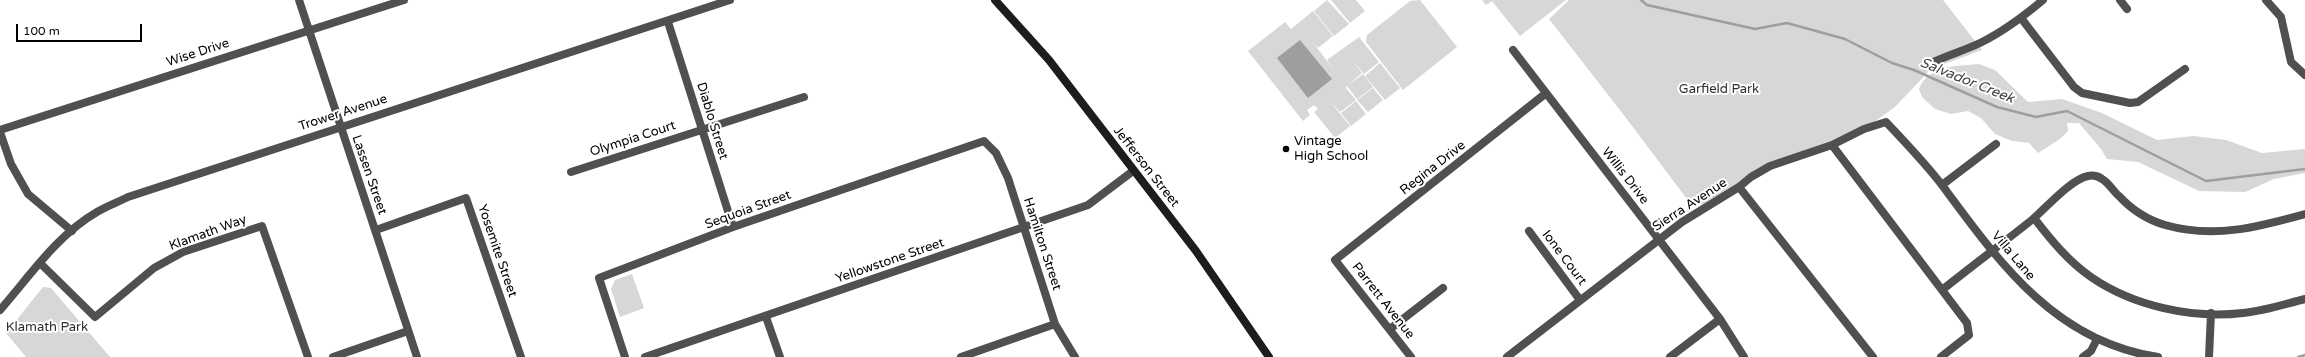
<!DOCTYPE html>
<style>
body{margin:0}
#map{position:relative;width:2305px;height:357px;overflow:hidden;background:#fff;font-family:"Varela Round",sans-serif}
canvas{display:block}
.scale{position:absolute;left:16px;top:24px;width:126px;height:18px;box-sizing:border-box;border:2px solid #000;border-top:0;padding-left:5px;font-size:12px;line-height:14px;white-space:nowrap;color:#000;-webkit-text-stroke:3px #fff;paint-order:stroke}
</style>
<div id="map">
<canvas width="2305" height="357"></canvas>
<div class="scale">100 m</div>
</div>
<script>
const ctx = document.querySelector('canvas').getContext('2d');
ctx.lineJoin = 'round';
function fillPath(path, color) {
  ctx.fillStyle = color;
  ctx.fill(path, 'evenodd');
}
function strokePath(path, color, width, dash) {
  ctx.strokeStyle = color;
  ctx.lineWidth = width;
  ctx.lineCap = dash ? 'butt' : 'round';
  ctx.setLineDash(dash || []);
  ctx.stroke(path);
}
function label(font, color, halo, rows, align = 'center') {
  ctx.font = font + ' "Varela Round",sans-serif';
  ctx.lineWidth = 4;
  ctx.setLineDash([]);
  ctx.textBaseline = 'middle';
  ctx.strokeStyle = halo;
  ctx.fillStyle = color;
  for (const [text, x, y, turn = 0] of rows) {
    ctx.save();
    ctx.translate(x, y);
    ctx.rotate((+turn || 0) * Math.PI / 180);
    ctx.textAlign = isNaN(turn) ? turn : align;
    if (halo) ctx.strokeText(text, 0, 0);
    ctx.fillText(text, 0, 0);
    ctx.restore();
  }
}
const green = new Path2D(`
 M1327 0 1349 24 1334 36 1314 11Z
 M1331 0H1356L1365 11 1350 23Z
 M1420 0 1457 47 1403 90 1366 42 1367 35 1410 1Z
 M1482 0H1566L1520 36 1492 1 1486 5Z
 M1569 0H1943L1982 50 1931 69 1895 107 1863 130 1806 151 1716 200 1693 207 1623 114 1549 19Z
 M1313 11 1333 36 1318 48 1311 40 1336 73 1327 60 1359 37 1379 62 1364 74 1351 59 1362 73 1347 86 1363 74 1373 87 1357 99 1347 86 1346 88 1356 100 1340 112 1329 100 1350 126 1335 138 1314 112 1318 109 1314 105 1307 110 1310 115 1303 121 1248 51 1285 22 1291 29Z
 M1380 63 1400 88 1385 100 1365 76Z
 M1979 64 1995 70 2028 102 2062 99 2102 113 2157 140 2193 136 2226 140 2262 153 2305 149V173L2274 179 2245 192 2199 191 2138 162 2107 159 2101 149 2079 123H2067L2068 131 2060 139 2038 153 2029 143 2012 141 1995 134 1981 118 1968 111 1951 114 1935 109 1922 97 1919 89C1928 65 1957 66 1979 64Z
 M1373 88 1383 100 1368 112 1357 100Z
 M1356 101 1366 114 1351 126 1341 113Z
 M632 274 644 308 620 317 611 289 615 280Z
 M43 287 51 288 110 357H26L6 333Z`);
const water = new Path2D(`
 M1300 40 1332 79 1308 98 1277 58Z`);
const stream = new Path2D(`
 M1641 0 1647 5 1755 29 1787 23 1845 39 1892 63 1914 70 1997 107 2036 117 2067 111 2206 181 2305 169
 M2298 357 2305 355`);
const minor = new Path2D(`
 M299 0 417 357
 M2120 0 2127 9
 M2266 0 2281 17 2291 62 2305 75
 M2021 18 2074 87 2082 93 2130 103 2138 102 2185 69
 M668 22 733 227
 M1513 50 1720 319 1744 357
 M1925 66C1944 56 1964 51 1982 42 2004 31 2024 16 2043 0
 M0 130 404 0
 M0 132 11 164 28 194 72 231
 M1832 145 1967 323 1969 335 1941 357
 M571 172 804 97
 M1942 185 1996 144
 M1739 187 1873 357
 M2034 218C2051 240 2068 261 2091 277 2133 306 2192 319 2243 313 2264 311 2285 304 2305 299
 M376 230 466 198 521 357
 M1529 231 1580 300
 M40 263 95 317 154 268 183 252 262 226 308 357
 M1942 290C1972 266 2003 243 2033 219 2047 207 2070 180 2088 176 2093 175 2098 176 2102 179 2109 183 2113 191 2119 196 2131 209 2148 220 2165 225 2214 239 2258 227 2305 214
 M766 317 780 357
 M1390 329 1443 288
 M333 357 408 331
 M625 357 599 278 733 227 984 141 996 153 1008 178 1055 324 1075 357
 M645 357 1088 205 1133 171
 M961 357 1055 324
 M1411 357 1335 260 1545 94
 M1507 357 1682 222 1739 187 1751 177 1770 166 1832 145 1864 129 1886 122C1905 142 1925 163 1942 185 1999 262 2055 342 2158 357
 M1670 357 1720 319
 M2083 357 2091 351 2097 339
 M2209 357 2211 313`);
const tertiary = new Path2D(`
 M0 310C30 276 57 235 97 212 107 206 118 202 128 197L730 0`);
const secondary = new Path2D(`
 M995 0 1049 60 1196 251 1269 357`);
const markers = [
 [1286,149,4,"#000"]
];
const streetNames = [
 ["Wise Drive",198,53,-18],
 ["Trower Avenue",343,113,-18],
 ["Diablo Street",712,121,73],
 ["Olympia Court",633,139,-18],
 ["Jefferson Street",1146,167,52],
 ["Regina Drive",1433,168,-38],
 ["Lassen Street",369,175,71],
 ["Willis Drive",1625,176,52],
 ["Sierra Avenue",1690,205,-33],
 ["Sequoia Street",748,210,-20],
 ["Klamath Way",208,233,-20],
 ["Hamilton Street",1042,244,72],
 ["Yosemite Street",497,251,71],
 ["Villa Lane",2013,256,50],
 ["Ione Court",1564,258,53],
 ["Yellowstone Street",890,261,-19],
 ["Parrett Avenue",1383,301,52]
];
const parkNames = [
 ["Garfield Park",1719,90],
 ["Klamath Park",47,328]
];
const poiNames = [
 ["Vintage",1294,142],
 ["High School",1294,157]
];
const waterNames = [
 ["Salvador Creek",1967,81,22]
];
fillPath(green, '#d7d7d7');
fillPath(water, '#9e9e9e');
strokePath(stream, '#9e9e9e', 2.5);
strokePath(minor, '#505050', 8);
strokePath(tertiary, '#505050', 8);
strokePath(secondary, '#1d1d1d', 8);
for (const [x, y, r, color] of markers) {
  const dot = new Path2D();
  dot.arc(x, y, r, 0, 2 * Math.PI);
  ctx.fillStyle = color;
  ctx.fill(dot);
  strokePath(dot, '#fff', 1.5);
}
label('13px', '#000', '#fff', streetNames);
label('13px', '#2e2e2e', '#fff', parkNames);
label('13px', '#000', '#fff', poiNames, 'left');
label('italic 14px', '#3f3f3f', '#fff', waterNames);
</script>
